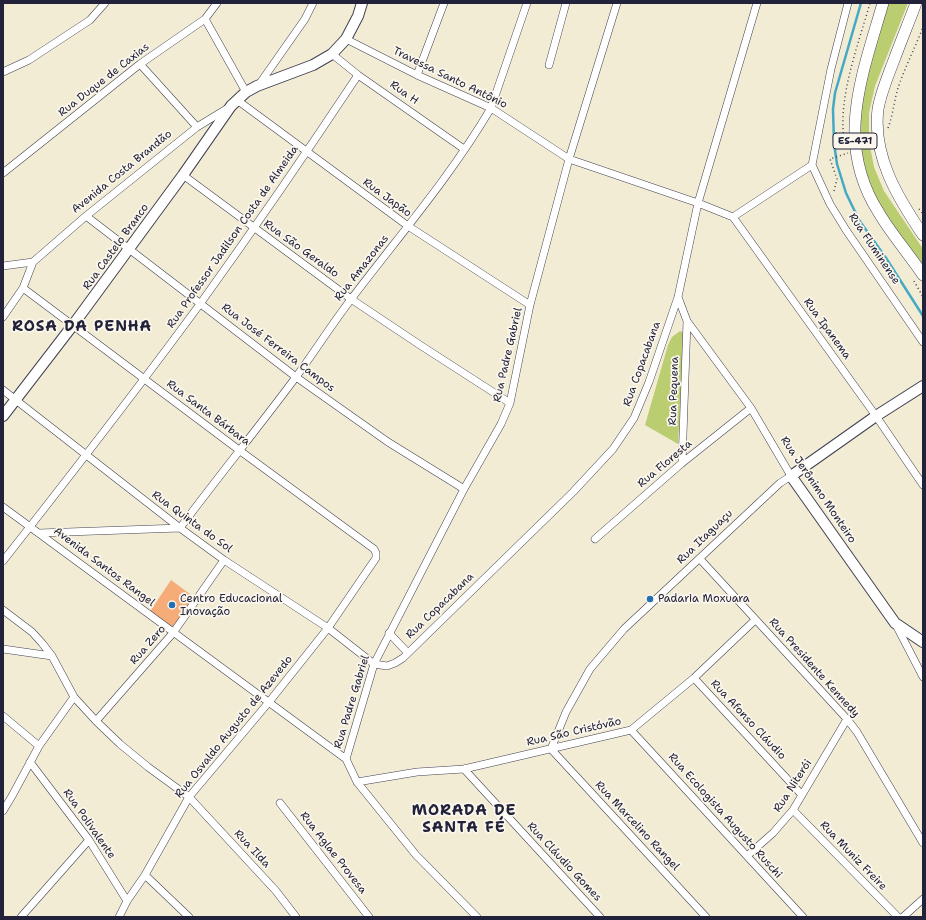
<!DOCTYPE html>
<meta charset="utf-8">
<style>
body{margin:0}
#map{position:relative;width:926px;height:920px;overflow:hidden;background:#f2ecd5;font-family:"Shantell Sans",sans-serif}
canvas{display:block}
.frame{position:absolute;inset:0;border:4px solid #22223b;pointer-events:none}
</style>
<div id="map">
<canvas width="926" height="920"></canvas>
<div class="frame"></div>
</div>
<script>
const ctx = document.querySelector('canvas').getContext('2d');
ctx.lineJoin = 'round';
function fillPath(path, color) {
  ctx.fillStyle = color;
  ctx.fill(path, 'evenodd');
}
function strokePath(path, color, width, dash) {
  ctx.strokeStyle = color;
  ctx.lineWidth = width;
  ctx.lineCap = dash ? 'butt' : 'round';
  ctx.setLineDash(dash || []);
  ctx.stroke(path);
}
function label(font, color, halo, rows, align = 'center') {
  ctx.font = font + ' "Shantell Sans",sans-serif';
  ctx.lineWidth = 3.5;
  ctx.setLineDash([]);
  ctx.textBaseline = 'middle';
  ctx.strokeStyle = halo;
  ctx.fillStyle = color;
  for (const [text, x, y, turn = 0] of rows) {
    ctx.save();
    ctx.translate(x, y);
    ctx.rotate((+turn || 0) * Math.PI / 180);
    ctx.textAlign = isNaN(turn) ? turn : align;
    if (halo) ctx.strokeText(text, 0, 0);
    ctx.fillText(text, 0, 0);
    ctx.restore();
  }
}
const green = new Path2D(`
 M886 3H908L875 86 869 113V141L874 167 884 191 923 249V268L882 208 869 184 861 159 858 115Z
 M680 331 684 333 678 444 645 425 668 345 672 337Z`);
const stream = new Path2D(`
 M861 3 835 93 833 109 834 143 837 164 846 193 859 220 886 258 923 316`);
const building = new Path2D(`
 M171 580 194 597 172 629 149 613Z`);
const path = new Path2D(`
 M888 128C893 115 894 101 898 88 905 67 915 48 923 27
 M845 145C836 101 858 46 870 3
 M834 191 837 179 830 159 848 153
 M919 209 923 214
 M914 281 923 297`);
const street = new Path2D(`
 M848 3 831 69 812 165 830 204 846 230 923 342
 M205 19 246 92
 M346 39 417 75 491 108 569 159 698 203 733 217 876 416 923 485
 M332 54 358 75 464 149
 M140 64 197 127
 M549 65 566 3
 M3 72 29 60 90 20 105 3
 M417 75 444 3
 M258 86 305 19 313 3
 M237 100 408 226 530 305
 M3 173 140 64 205 19 217 3
 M183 175 351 299 420 345 510 403
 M86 216 296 377 388 442 464 489
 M733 217 812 165
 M3 266 33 262
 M23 288 239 450 374 549 376 553V558L328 628 269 702 189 797 145 875 127 901 119 917
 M678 297 687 321 751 408 791 476 780 483 624 629 590 669 566 712 551 749 706 917
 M3 317 23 288 33 262 86 216 197 127 228 108
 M3 390 180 528 224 560 328 628 374 664 387 666 395 663 403 658 573 492 613 449 634 418 649 382 678 297 698 203 757 3
 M682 463 687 321
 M3 507 346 759 357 782 416 855 477 917
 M39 533 180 528C218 477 258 428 296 377 315 351 332 324 352 298 399 236 451 176 491 108L527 3
 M595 539 682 463 751 408
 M700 559 847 719 857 732 923 843
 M3 561C70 476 136 391 200 304 254 229 307 152 358 75
 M3 610 32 632 42 643 52 656 74 697 96 721 120 744 148 767 189 797 276 891 296 917
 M896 625 923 677
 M389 633 408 653
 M3 649 52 656
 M694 678 802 795
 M3 716 39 746
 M96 721 173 633 224 560
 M631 730 803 917
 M346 759 374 664 464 489 501 424 510 403 530 305 569 159 617 3
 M30 762 89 840 127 901
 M464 769 600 917
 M357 782 417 772 464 769 631 730 694 678 755 620
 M280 803 369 917
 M793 810 898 917
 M3 811 12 796 39 746 74 697
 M747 856 773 833 793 810 847 719
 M145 875 189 917
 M21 917 89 840
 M903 917 923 899`);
const secondary = new Path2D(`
 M923 386 876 416 791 476 895 623 923 642
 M3 416 73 325 183 175 231 106 246 92 257 86 313 65 332 54 346 39 358 16 362 3`);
const primary = new Path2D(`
 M883 3C862 76 834 143 879 213 892 235 909 254 923 275
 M916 3C909 22 901 41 894 60 888 76 881 92 878 109 872 156 898 198 923 235`);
const markers = [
 [650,599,4,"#1f6fb2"],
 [172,605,4,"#1f6fb2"]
];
const shields = [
 [855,141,44]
];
const shieldNames = [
 ["ES-471",855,141]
];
const streetNames = [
 ["Travessa Santo Antônio",450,78,26],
 ["Rua Duque de Caxias",104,80,-38],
 ["Rua H",404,93,35],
 ["Avenida Costa Brandão",122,172,-39],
 ["Rua Japão",387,198,36],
 ["Rua Professor Jadilson Costa de Almeida",233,237,-55],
 ["Rua Castelo Branco",116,247,-54],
 ["Rua São Geraldo",301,249,36],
 ["Rua Fluminense",874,249,56],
 ["Rua Amazonas",362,268,-52],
 ["Rua Ipanema",827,329,54],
 ["Rua José Ferreira Campos",278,348,37],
 ["Rua Padre Gabriel",508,355,-77],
 ["Rua Copacabana",642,364,-70],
 ["Rua Pequena",674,391,-88],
 ["Rua Santa Bárbara",208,413,37],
 ["Rua Floresta",665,464,-40],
 ["Rua Jerônimo Monteiro",818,490,56],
 ["Rua Quinta do Sol",192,522,36],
 ["Rua Itaguaçu",705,537,-44],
 ["Avenida Santos Rangel",104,567,37],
 ["Rua Copacabana",440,606,-44],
 ["Rua Zero",148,645,-49],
 ["Rua Presidente Kennedy",814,668,48],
 ["Rua Padre Gabriel",352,702,-73],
 ["Rua Afonso Cláudio",748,720,47],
 ["Rua Osvaldo Augusto de Azevedo",234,727,-51],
 ["Rua São Cristóvão",574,732,-13],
 ["Rua Niterói",793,786,-57],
 ["Rua Ecologista Augusto Ruschi",725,816,48],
 ["Rua Polivalente",89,824,55],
 ["Rua Marcelino Rangel",637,826,47],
 ["Rua Ilda",252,849,47],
 ["Rua Aglae Provesa",333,853,52],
 ["Rua Muniz Freire",853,856,46],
 ["Rua Cláudio Gomes",564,862,47]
];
const poiNames = [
 ["Centro Educacional",180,599],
 ["Inovação",180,612],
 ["Padaria Moxuara",658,599]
];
const districtNames = [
 ["ROSA DA PENHA",82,327],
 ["MORADA DE",464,811],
 ["SANTA FÉ",464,828]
];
fillPath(green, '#bacd70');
strokePath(stream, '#45a9c4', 2.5);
fillPath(building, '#f5ac79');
strokePath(street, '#414052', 8);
strokePath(secondary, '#414052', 12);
strokePath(primary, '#414052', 12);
strokePath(path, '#414052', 1.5, [1, 3]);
strokePath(street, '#fff', 7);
strokePath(secondary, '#fff', 10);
strokePath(primary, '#fff', 11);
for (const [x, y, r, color] of markers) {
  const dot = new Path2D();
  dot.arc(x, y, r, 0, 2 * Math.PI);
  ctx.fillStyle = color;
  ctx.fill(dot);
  strokePath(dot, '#fbf7ec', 1.5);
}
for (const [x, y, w] of shields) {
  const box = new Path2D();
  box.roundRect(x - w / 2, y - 8, w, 16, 3);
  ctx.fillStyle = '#fbf7ec';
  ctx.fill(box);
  strokePath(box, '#22223b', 1);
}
label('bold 10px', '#22223b', null, shieldNames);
label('11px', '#22223b', '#fbf7ec', streetNames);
label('11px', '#22223b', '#fbf7ec', poiNames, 'left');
ctx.letterSpacing = '1px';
label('bold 15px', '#22223b', '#fbf7ec', districtNames);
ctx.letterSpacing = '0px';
</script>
